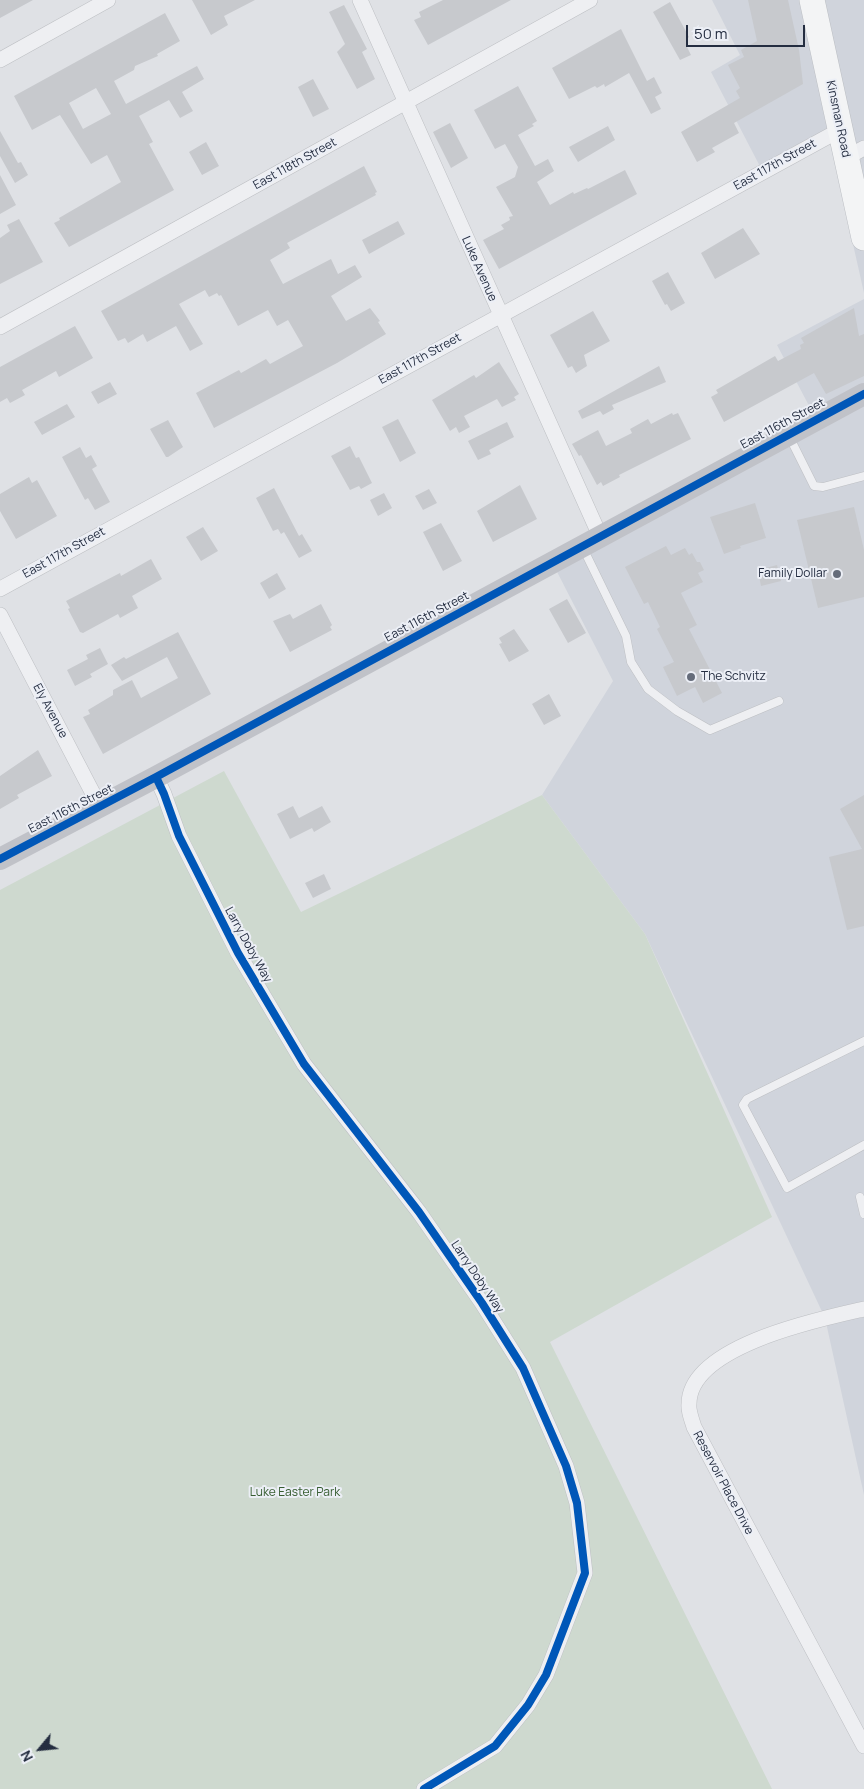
<!DOCTYPE html>
<style>
body{margin:0}
#map{position:relative;width:864px;height:1789px;overflow:hidden;background:#dfe1e5;font-family:Manrope,sans-serif}
canvas{display:block}
.north{position:absolute;left:15px;top:1724px;width:50px;height:50px;-webkit-text-stroke:4px #eceff6;paint-order:stroke;rotate:242deg;font-size:14px;font-weight:700;line-height:20px;text-align:center;color:#242d40}
.north::after{content:'';display:block;margin:auto;width:18px;height:22px;background:#242d40;clip-path:polygon(50% 0,100% 100%,50% 72%,0 100%)}
.scale{position:absolute;left:686px;top:25px;width:119px;height:22px;box-sizing:border-box;border:2px solid #242d40;border-top:0;padding-left:6px;font-size:15px;line-height:18px;white-space:nowrap;color:#242d40;-webkit-text-stroke:4px #eceff6;paint-order:stroke}
</style>
<div id="map">
<canvas width="864" height="1789"></canvas>
<div class="north">N</div>
<div class="scale">50 m</div>
</div>
<script>
const ctx = document.querySelector('canvas').getContext('2d');
ctx.lineJoin = 'round';
function fillPath(path, color) {
  ctx.fillStyle = color;
  ctx.fill(path, 'evenodd');
}
function strokePath(path, color, width, dash) {
  ctx.strokeStyle = color;
  ctx.lineWidth = width;
  ctx.lineCap = dash ? 'butt' : 'round';
  ctx.setLineDash(dash || []);
  ctx.stroke(path);
}
function label(font, color, halo, rows, align = 'center') {
  ctx.font = font + ' Manrope,sans-serif';
  ctx.lineWidth = 4;
  ctx.setLineDash([]);
  ctx.textBaseline = 'middle';
  ctx.strokeStyle = halo;
  ctx.fillStyle = color;
  for (const [text, x, y, turn = 0] of rows) {
    ctx.save();
    ctx.translate(x, y);
    ctx.rotate((+turn || 0) * Math.PI / 180);
    ctx.textAlign = isNaN(turn) ? turn : align;
    if (halo) ctx.strokeText(text, 0, 0);
    ctx.fillText(text, 0, 0);
    ctx.restore();
  }
}
const built = new Path2D(`
 M712 0H864V293L830 142 766 178 711 72 740 55Z
 M864 299V1495L825 1318 645 934 542 795 613 681 552 562 816 419 777 345Z`);
const green = new Path2D(`
 M224 771 301 912 542 795 645 934 772 1217 550 1342 772 1789H0V890Z`);
const building = new Path2D(`
 M0 0H33L0 18Z
 M192 0H255L224 16 228 25 211 35Z
 M443 0H511L428 45 414 20 421 17 419 12Z
 M748 0H788L799 50 803 84 734 123 739 133 712 148 715 152 697 162 681 132 740 98 736 91 740 88 728 65 744 57 741 50 757 41Z
 M670 2 689 37 686 40 688 43 686 45 691 55 680 60 653 12Z
 M344 5 367 49 362 52 375 79 357 89 337 52 345 44 329 12Z
 M165 13 180 41 157 54 158 56 135 66 134 70 114 81 126 104 197 66 204 79 182 92 193 111 180 118 169 100 139 116 153 142 149 144 174 190 69 247 54 223 60 220 59 218 121 182 107 155 91 164 60 115 32 130 14 96ZM96 88 111 114 83 129 69 103Z
 M621 29 647 81 654 77 662 93 655 97 661 109 651 114 629 73 605 87 604 84 597 88 595 86 569 99 552 68Z
 M313 79 329 109 313 117 298 87Z
 M518 86 537 121 532 124 534 126 518 135 535 166 548 159 554 171 537 182 550 205 573 192 574 194 587 188 588 189 625 170 637 194 499 269 483 240 504 229 501 225 510 220 509 217 513 216 496 187 515 177 518 167 505 144 495 149 474 110Z
 M450 123 468 158 451 168 433 132Z
 M608 126 615 140 578 162 569 147Z
 M0 131 18 163 21 162 28 175 15 183 0 156Z
 M206 142 219 166 202 175 189 152Z
 M364 166 377 192 375 193 376 195 287 243 290 248 270 260 283 284 331 259 338 274 355 265 362 277 331 296 346 321 370 308 380 321 378 322 386 334 337 363 214 428 196 393 239 370 241 373 266 359 270 364 303 346 288 320 277 326 268 310 238 326 221 295 219 296 217 293 209 297 205 290 179 304 203 344 190 351 176 326 147 342 143 334 128 343 125 338 118 341 101 311Z
 M0 175 16 205 0 214Z
 M19 219 43 262 0 284V238L10 231 7 225Z
 M398 221 405 234 369 254 362 240Z
 M743 228 760 254 715 279 701 253Z
 M668 272 685 303 671 311 667 304 665 305 652 281Z
 M854 308 859 336 864 334V376L826 394 814 373 724 422 711 397 718 393 716 390 775 356 778 361 801 349 800 345 804 343 801 338Z
 M593 311 610 341 584 355 587 366 576 373 572 366 568 368 550 335Z
 M75 326 93 358 59 377 56 371 22 390 25 395 10 403 7 398 0 402V367Z
 M499 362 519 394 514 397 516 400 502 407 497 399 464 416 470 427 459 433 456 427 450 431 432 400 474 375 476 378Z
 M659 366 666 382 612 405 614 409 603 415 600 411 582 419 578 411Z
 M110 382 117 394 98 404 91 392Z
 M67 404 75 417 42 435 34 422Z
 M672 413 673 415 678 413 691 439 619 475 620 477 603 486 601 482 597 485 581 455 579 456 572 444 598 430 606 446 632 433 630 429 648 419 651 424Z
 M398 419 416 453 400 462 382 427Z
 M168 420 183 447 168 457H166L150 429Z
 M507 422 514 437 489 450 491 454 478 460 468 441Z
 M350 446 356 458 359 457 372 483 361 489 359 486 350 490 331 456Z
 M80 447 86 458 91 455 97 466 92 469 110 502 95 510 88 498 85 500 62 457Z
 M29 477 32 483 37 480 57 516 16 539 0 511V494Z
 M520 485 537 519 493 542 477 511Z
 M274 488 299 536 302 534 312 551 299 558 284 532 281 534 278 529 273 531 256 498Z
 M429 489 437 503 423 510 415 496Z
 M384 493 392 508 378 516 370 500Z
 M755 503 766 538 740 546 741 548 724 554 710 517Z
 M854 507 864 550V597L818 608 797 520Z
 M441 523 462 561 443 571 423 532Z
 M203 527 218 551 201 561 186 537Z
 M666 546 671 555 685 548 689 555 692 553 697 562H700L704 570 698 573 703 582 681 593 697 625 689 629 722 693 703 703 695 687 677 696 663 667 674 662 657 629 660 627 648 602 644 604 625 567Z
 M151 559 162 579 132 596 138 608 120 618 118 614 83 633 80 632 68 609 70 608 66 601 120 573 121 576Z
 M777 565 781 581 761 586 758 570Z
 M277 573 286 589 269 599 260 583Z
 M567 599 586 633 568 643 549 609Z
 M321 604 332 625 330 627 332 630 290 652 273 621 290 614 293 619Z
 M514 629 529 651 509 662 499 644 502 643 499 638Z
 M178 632 211 694 103 754 83 717 90 714 88 710 113 695V690L132 680 141 698 178 678 167 657 122 681 111 665 124 657 126 659Z
 M100 648 108 664 90 674 92 677 75 686 67 670 88 659 86 655Z
 M549 694 561 716 544 725 532 704Z
 M38 750 52 776 17 795 19 798 0 809V776Z
 M864 795V926L847 930 829 857 862 849 840 809Z
 M293 806 299 818 322 806 331 822 314 832 312 828 290 839 277 814Z
 M324 874 331 889 313 898 305 883Z`);
const service = new Path2D(`
 M790 438 814 486 823 487 864 476
 M583 548 626 636 631 662 648 689 677 711 710 730 779 701
 M864 1041 747 1099 743 1105 787 1188 864 1145
 M860 1197 864 1214`);
const minor = new Path2D(`
 M360 0 600 536
 M0 60 108 0
 M846 158 864 148
 M0 327 590 0
 M0 589 840 130
 M0 615 100 807
 M156 777 164 794 179 836 238 953 304 1064 419 1212 482 1303 523 1368 566 1466 577 1503 585 1573 546 1675 528 1705 495 1746 424 1789
 M864 1309C820 1319 689 1346 689 1404 688 1411 692 1420 694 1427L864 1746`);
const secondary = new Path2D(`
 M0 859 156 777 864 394`);
const primary = new Path2D(`
 M812 0 864 238`);
const cycleway = new Path2D(`
 M156 777 164 794 179 836 238 953 304 1064 419 1212 482 1303 523 1368 566 1466 577 1503 585 1573 546 1675 528 1705 495 1746 424 1789
 M0 859 156 777 864 394`);
const markers = [
 [837,574,5,"#656c7a"],
 [691,677,5,"#656c7a"]
];
const streetNames = [
 ["Kinsman Road",838,119,78],
 ["East 118th Street",295,164,-29],
 ["East 117th Street",775,165,-29],
 ["Luke Avenue",479,269,66],
 ["East 117th Street",420,359,-29],
 ["East 116th Street",783,424,-28],
 ["East 117th Street",64,553,-29],
 ["East 116th Street",427,617,-28],
 ["Ely Avenue",50,711,62],
 ["East 116th Street",71,809,-27],
 ["Larry Doby Way",248,945,61],
 ["Larry Doby Way",477,1277,56],
 ["Reservoir Place Drive",723,1483,62]
];
const poiNames = [
 ["Family Dollar",827,574],
 ["The Schvitz",701,677,"left"]
];
const parkNames = [
 ["Luke Easter Park",295,1493]
];
fillPath(built, '#d0d4dc');
fillPath(green, '#ced9cf');
fillPath(building, '#c7c9cd');
strokePath(service, '#bdbfc3', 9);
strokePath(minor, '#bdbfc3', 16);
strokePath(primary, '#bbbec3', 26);
strokePath(service, '#eeeff2', 8);
strokePath(minor, '#eeeff2', 15);
strokePath(secondary, '#c0c2c8', 22);
strokePath(primary, '#f3f4f5', 25);
strokePath(cycleway, '#0057b8', 8);
for (const [x, y, r, color] of markers) {
  const dot = new Path2D();
  dot.arc(x, y, r, 0, 2 * Math.PI);
  ctx.fillStyle = color;
  ctx.fill(dot);
  strokePath(dot, '#eceff6', 2);
}
label('12px', '#242d40', '#eceff6', streetNames);
label('12px', '#242d40', '#eceff6', poiNames, 'right');
label('12px', '#365d30', '#eceff6', parkNames);
</script>
